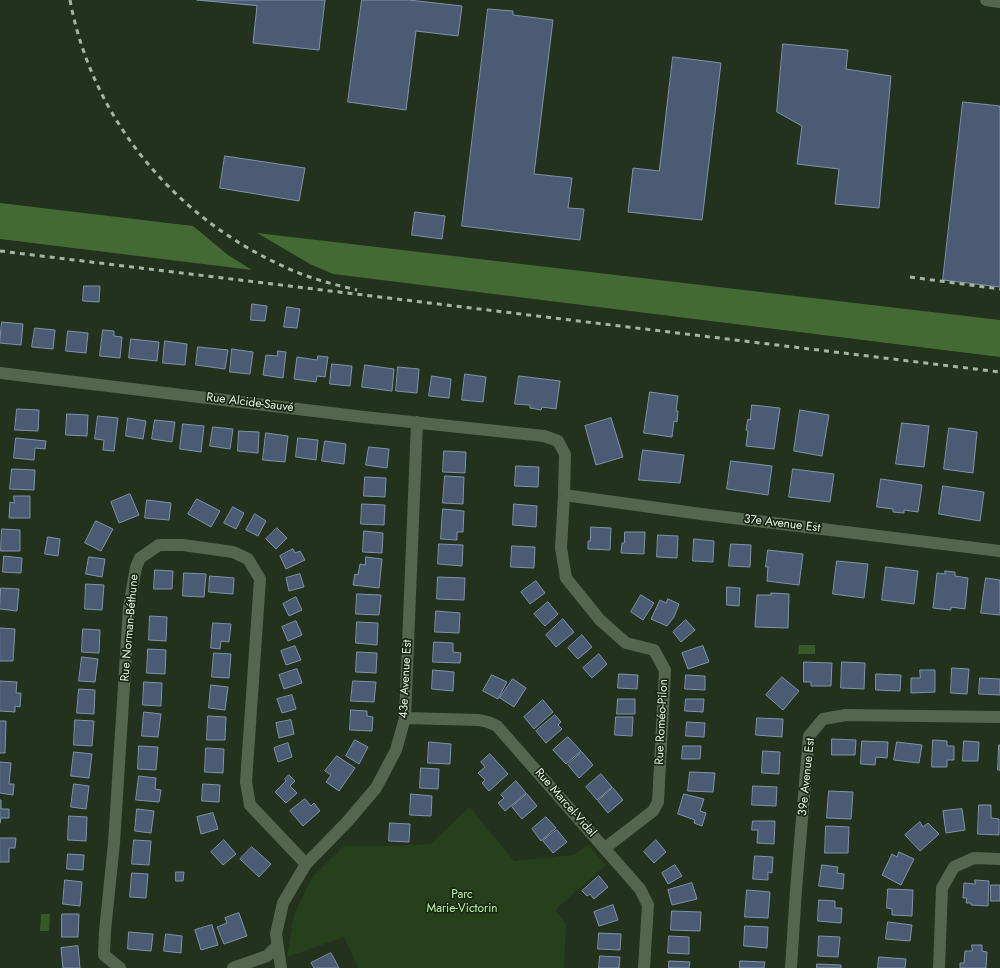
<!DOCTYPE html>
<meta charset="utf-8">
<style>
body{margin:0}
canvas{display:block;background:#22321c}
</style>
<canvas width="1000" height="968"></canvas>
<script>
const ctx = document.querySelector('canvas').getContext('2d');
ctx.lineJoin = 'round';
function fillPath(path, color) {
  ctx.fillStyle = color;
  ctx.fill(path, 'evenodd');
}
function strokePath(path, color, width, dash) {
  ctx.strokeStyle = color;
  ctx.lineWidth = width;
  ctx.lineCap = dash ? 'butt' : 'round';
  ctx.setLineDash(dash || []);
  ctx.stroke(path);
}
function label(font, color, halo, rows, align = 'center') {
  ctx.font = font + ' Jost,sans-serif';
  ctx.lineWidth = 3.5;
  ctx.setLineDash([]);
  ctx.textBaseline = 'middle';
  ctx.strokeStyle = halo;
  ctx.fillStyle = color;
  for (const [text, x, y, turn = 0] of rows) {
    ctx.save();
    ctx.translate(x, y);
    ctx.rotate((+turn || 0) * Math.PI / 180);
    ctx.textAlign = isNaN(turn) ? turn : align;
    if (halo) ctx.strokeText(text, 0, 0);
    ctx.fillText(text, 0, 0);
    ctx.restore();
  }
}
const green = new Path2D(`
 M469 807 514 861 574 855 588 845 606 865 555 910 566 923 564 968H358L344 937 287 957 294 915 312 877 344 846H385L431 844Z`);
const forest = new Path2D(`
 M0 203 193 226 228 255 252 270 0 239Z
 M257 233 1000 320V357L333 274 310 264Z`);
const water = new Path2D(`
 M799 645H815V654H798Z
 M41 914H50L49 931H40Z`);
const building = new Path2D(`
 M197 0H325L319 50 253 43 257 6Z
 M362 0H409L462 6 458 36 416 31 406 110 348 102Z
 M488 9 513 11V15L553 20 534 174 572 178 568 208 584 209 580 240 462 226Z
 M783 44 848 50 846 69 891 76 879 208 835 204 839 169 797 164 802 126 777 112Z
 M673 57 721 63 702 220 628 212 633 168 659 171Z
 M963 102 1000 106V287L943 280Z
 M225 156 305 168 299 201 220 188Z
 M415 212 445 216 442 239 412 235Z
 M84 286H100L99 302 83 301Z
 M252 304 267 306 265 321 251 320Z
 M287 307 300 309 297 328 284 327Z
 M2 322 23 324 21 345 0 343Z
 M35 328 55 330 53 349 32 347Z
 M103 330 114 331V336L122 337 120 358 100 356Z
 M68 331 88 333 86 353 66 351Z
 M131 339 159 342 157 361 129 358Z
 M165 341 187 344 185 365 163 363Z
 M198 347 228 350 225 369 196 365Z
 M232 349 253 352 250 374 230 372Z
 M278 351 286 352 283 378 263 375 266 355 277 356Z
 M318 356 328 357 325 377 317 376 316 382 294 379 297 357 317 360Z
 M332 364 352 366 350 386 330 384Z
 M365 365 394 369 392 391 362 387Z
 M398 367 419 369 417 393 396 391Z
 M465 374 486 377 483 402 462 400Z
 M432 376 451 379 449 398 429 396Z
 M519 376 560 381 556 409 542 407 541 410 530 408V405L515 404Z
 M650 392 678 396 676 411H678L677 422 674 421 672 437 644 433Z
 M752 405 780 408 774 449 746 446 748 431 746 430 748 419 750 420Z
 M17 409 39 410 38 431 15 430Z
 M800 410 829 415 822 456 794 451Z
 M67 414 88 415 87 436 66 435Z
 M98 416 118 418 114 451 103 450 104 440 95 439Z
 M128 418 146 421 143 439 126 436Z
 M611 418 623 457 596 465 585 426Z
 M155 420 175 422 172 442 152 439Z
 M902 423 929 426 924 467 896 464Z
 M183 424 204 426 201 452 180 449Z
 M213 427 233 429 230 449 210 446Z
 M949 428 977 432 973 473 944 469Z
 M239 431 259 432 258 453 238 451Z
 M266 433 288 436 285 462 263 460Z
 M16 438 46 441 45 449 35 448 34 460 14 458Z
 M298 438 318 440 316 460 296 457Z
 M325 441 346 444 344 464 322 461Z
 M369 447 389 449 387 468 366 465Z
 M643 450 684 455 680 483 639 480Z
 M444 451 466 452 465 473 443 472Z
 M731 461 772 466 768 495 727 489Z
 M516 466 539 467 538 487 515 486Z
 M12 469 35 470 34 490 10 489Z
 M793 469 834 474 830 502 789 497Z
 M445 476 464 477 463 504 443 503Z
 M365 477 386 478 385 497 364 496Z
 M881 479 922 485 918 512 904 510V513L893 512V509L877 507Z
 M943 486 984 492 980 521 939 514Z
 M130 494 139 515 119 523 111 502Z
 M14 496H30V518H9L10 502 14 503Z
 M197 499 220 511 211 527 188 514Z
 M147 500 171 503 169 520 145 518Z
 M362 504 385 505 384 525 361 524Z
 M514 504 537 506 536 527 513 525Z
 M233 507 244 513 236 529 224 523Z
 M443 509 464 511 463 532H457V540L441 539Z
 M255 514 266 521 258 536 246 530Z
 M96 521 113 529 101 551 85 543Z
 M591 527 611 528 610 550 588 549V541H590Z
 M277 528 287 538 276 549 266 539Z
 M2 529 20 530V551H1Z
 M364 531 383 533 382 553 363 552Z
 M625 532H645L644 554 621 553 622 543H624Z
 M658 535 678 536 677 558 657 557Z
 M48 537 60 539 58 556 45 554Z
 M694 539 714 541 713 562 693 561Z
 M439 544 463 545 462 566 438 564Z
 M731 544 751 545 750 567 729 566Z
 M512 546 535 547 534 568 511 567Z
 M293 549 295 553 300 551 305 560 286 569 280 556Z
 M768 550 803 554 799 585 767 581 768 567H766Z
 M4 556 22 558 21 573 3 572Z
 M89 557 105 559 102 577 86 574Z
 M366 557 382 559 379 588 353 585 355 574 358 575 360 564 365 565Z
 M837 561 868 564 864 598 833 594Z
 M886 567 918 571 914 604 882 600Z
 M155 570 173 571 172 589H154Z
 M945 571 955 572V576L968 578 965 609 951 607V610L933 608 937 573 945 574Z
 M184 573 206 574 204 597 183 596Z
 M300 574 304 587 289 591 286 578Z
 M210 576 234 578 233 594 209 592Z
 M438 577 465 578 464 600 437 599Z
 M986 578 1000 580V615L981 613Z
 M536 581 545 593 530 604 521 592Z
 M86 584 104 585 102 610 85 609Z
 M727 587 740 588 739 606 727 605Z
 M1 588 19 589 17 611 0 609Z
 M771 593 789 594 788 628 755 627 757 595H771Z
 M357 594 381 595 379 615 356 614Z
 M641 595 654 603 643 620 631 612Z
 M296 597 302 610 289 616 283 604Z
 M668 599 679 604 674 617 667 626 651 619 660 600 666 603Z
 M548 602 558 614 545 626 534 614Z
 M436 611 460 613 459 633 435 632Z
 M150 616 167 617 166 641 149 640Z
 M563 619 574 632 556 647 546 635Z
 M686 620 695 630 681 642 673 632Z
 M296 621 302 635 288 641 282 627Z
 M357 622 378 623 377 645 356 643Z
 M213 623 231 624 229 642 221 641 220 649 211 648Z
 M0 628 15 629 13 661H0Z
 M83 629 100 630 99 653 82 652Z
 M582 635 592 647 578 659 568 648Z
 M434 642 453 643V652L461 653 460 663 433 662Z
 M295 646 301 660 286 665 281 651Z
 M703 646 709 662 688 669 682 653Z
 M148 649 166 650 165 674 147 673Z
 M357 652 377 653 376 673 356 672Z
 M214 653 231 654 229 678 212 677Z
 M599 654 607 664 592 678 583 668Z
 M82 657 98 659 95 682 79 681Z
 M804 662 832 663 831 686H811V682H804Z
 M842 662 865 663 864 689 841 688Z
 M952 668 969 669 967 694 951 693Z
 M297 669 302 683 284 689 279 675Z
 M433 670 454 672 453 691 432 689Z
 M920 670H935V692L911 693V678H920Z
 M619 674 638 675 637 689 618 688Z
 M876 674 901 675 900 691 876 690Z
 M492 675 507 682 498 699 483 691Z
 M686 675 705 676V690L685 689Z
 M782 677 799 691 783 710 766 695Z
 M980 678 1000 679V695L979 694Z
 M513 679 526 688 514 707 500 698Z
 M0 681 17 682 16 693H21L20 707 15 706V712L0 711Z
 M353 681 376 682 374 702 351 701Z
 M144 682 162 683 161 706 143 705Z
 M211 685 228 687 225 710 209 708Z
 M79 689 95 690 94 714 77 713Z
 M292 695 296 709 282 713 277 699Z
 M618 699H635V714H617Z
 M686 699H704L703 712 685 711Z
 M543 700 553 712 534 729 524 717Z
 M351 710 367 711V716L373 717 372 731 350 730Z
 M144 712 161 714 158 737 142 736Z
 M555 715 561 722 558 725 562 729 546 743 536 731Z
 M208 716 226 717 225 740H207Z
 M616 717H633L632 736 615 735Z
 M757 718 783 719 782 737 756 735Z
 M75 720 94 721 92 746 74 745Z
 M291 720 294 734 279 738 276 723Z
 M0 721H6L5 753H0Z
 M687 722 705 723 704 737 686 736Z
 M568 737 581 751 566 764 553 750Z
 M832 739 856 740 855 755H832Z
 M355 740 368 747 359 764 346 756Z
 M933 740 947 741V746H954V760H947V767H932Z
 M862 741 888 742 887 758 876 757 875 765 861 764Z
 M964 741 979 742 978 761H963Z
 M429 742 451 744 450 764 428 763Z
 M897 742 922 745 919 763 894 760Z
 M288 743 292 757 278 762 274 748Z
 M999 745H1000V770H998Z
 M139 746 158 747 156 770 138 769Z
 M683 746H701L700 759H682Z
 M206 748 224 749 223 773 205 772Z
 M763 751 780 752 779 774 762 773Z
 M74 752 92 754 89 778 71 776Z
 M582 752 593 765 579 778 568 765Z
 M490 754 508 774 489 791 482 783 485 780 478 773 485 767 481 762Z
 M337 756 355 768 339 791 326 782 331 775 325 771Z
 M0 762 11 763 9 784H14L13 795 0 793Z
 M421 768 439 769 438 789 420 788Z
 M690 772 715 773 713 792 688 791Z
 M601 774 612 787 597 800 586 787Z
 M289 775 295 781 290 786 297 793 286 803 275 792 286 781 285 779Z
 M139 776 156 778 155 789 161 790 159 802 136 800Z
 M516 781 526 793 505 811 498 803 504 798 501 795Z
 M74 784 89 786 86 809 71 807Z
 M203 784 220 785 219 802 202 801Z
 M753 786 777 787 776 806 752 805Z
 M613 788 623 800 608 813 598 801Z
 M829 791 853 792 851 819 827 818Z
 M411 794 432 796 431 816 410 815Z
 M527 794 537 806 522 819 512 807Z
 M684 794 704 799 700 811 706 813 702 826 694 823 695 820 678 814Z
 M305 799 311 806 314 803 320 811 303 826 290 811Z
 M0 800H1V809H9V818H1L0 823Z
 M979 805H991V818L999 819V835L978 834Z
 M137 809 154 811 151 833 135 831Z
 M962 809 965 830 946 833 943 811Z
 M213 813 218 829 201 834 197 817Z
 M69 816 87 817 86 841 68 840Z
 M546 817 556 828 541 841 532 829Z
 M753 821H775L774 844 757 843 758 830H752Z
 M920 822 923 827 928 823 939 834 920 851 905 835Z
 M390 823 410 824 409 842 389 841Z
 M826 826 849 827 848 853H825Z
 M557 830 567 842 553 853 543 841Z
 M0 838H16L15 848H9V862H0Z
 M134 840 151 841 149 865 132 864Z
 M224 840 236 854 223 865 211 852Z
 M656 840 666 852 654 863 644 852Z
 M252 847 271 864 259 877 240 859Z
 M899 852 914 859 901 885 882 875 892 854 897 857Z
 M68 854 84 855 83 870 67 869Z
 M755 856 773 857 772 873 768 872V880L753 879Z
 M675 865 682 876 668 884 662 873Z
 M822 865 838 867 837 873 844 874 843 889 819 886Z
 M176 872H184L183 881H176Z
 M132 873 148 874 146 898 130 897Z
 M599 876 608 887 594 899 590 894 587 896 582 891Z
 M65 880 82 882 80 906 63 904Z
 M975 880 989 881 988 906 971 905V903H966L967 898H963L964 883 975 884Z
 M692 883 697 899 672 905 668 890Z
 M991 885H1000V901H991Z
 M888 889 913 890 912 916 892 915V909L887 908Z
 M747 890 770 892 768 918 745 917Z
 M819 900 835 901V908H842L841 923 818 921Z
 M613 905 618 920 599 926 594 912Z
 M672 911 701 912 700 931 671 930Z
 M239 913 247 936 224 944 217 927 227 923 225 918Z
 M62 914H79L78 937H62Z
 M888 922 912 925 910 941 886 939Z
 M212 925 218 945 201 950 195 930Z
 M745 926 768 927 767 948 744 946Z
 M129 932 153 934 151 951 128 949Z
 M599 933 621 934 620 950 598 949Z
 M166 934 182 936 181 953 164 951Z
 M669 936 689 937V954L668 953Z
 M819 936 840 937 838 957 818 956Z
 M972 945H982V951L987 952 986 968H960V963H964L965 951H972Z
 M78 946 80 968H63L61 948Z
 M331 953 339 968H314L311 963Z
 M600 956 620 957 619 968H599Z
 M879 957 906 959 905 968H878Z
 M669 961 690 962 689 968H669Z
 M740 961 765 962 764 968H740Z
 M817 964 841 965V968H817Z`);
const minor = new Path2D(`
 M986 0 1000 2
 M0 373 364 417 544 436 558 441 565 454 564 495 561 548 566 578 600 620 626 643 654 650 665 670 658 802 653 811 605 848
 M564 495 701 514 1000 551
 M405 718 479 720 488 722 497 726 640 889 648 905 644 968
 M120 968 104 955 105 931 114 843 129 607 136 567 140 558 159 545H183L233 552 248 559 260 579 246 782 250 805 306 864
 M233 968 267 956 277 946
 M281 968 276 934 283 903 306 864 347 822 376 788 396 750 405 718 417 422
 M791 968 796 890 809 736 823 719 846 715 1000 717
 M939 968 942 888 954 867 974 858 1000 859`);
const rail = new Path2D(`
 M70 0C92 119 175 218 285 267 308 278 332 284 357 290
 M0 251 1000 372
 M910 277 1000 289`);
const streetNames = [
 ["Rue Alcide-Sauvé",250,403,7],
 ["37e Avenue Est",782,524,7],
 ["Rue Norman-Béthune",130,628,-85],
 ["43e Avenue Est",406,679,-87],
 ["Rue Roméo-Pilon",662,722,-87],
 ["39e Avenue Est",807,777,-84],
 ["Rue Marcel-Vidal",565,803,49]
];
const parkNames = [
 ["Parc",462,895],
 ["Marie-Victorin",462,909]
];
fillPath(green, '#26401b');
fillPath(forest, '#436934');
fillPath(water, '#365a26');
fillPath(building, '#4b5b73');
strokePath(building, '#8092ac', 1);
strokePath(minor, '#54664d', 12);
strokePath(rail, '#a8b4a3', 3, [5, 5]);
label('12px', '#e8f2e4', '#182812', streetNames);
label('12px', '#b9f2a2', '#182812', parkNames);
</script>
